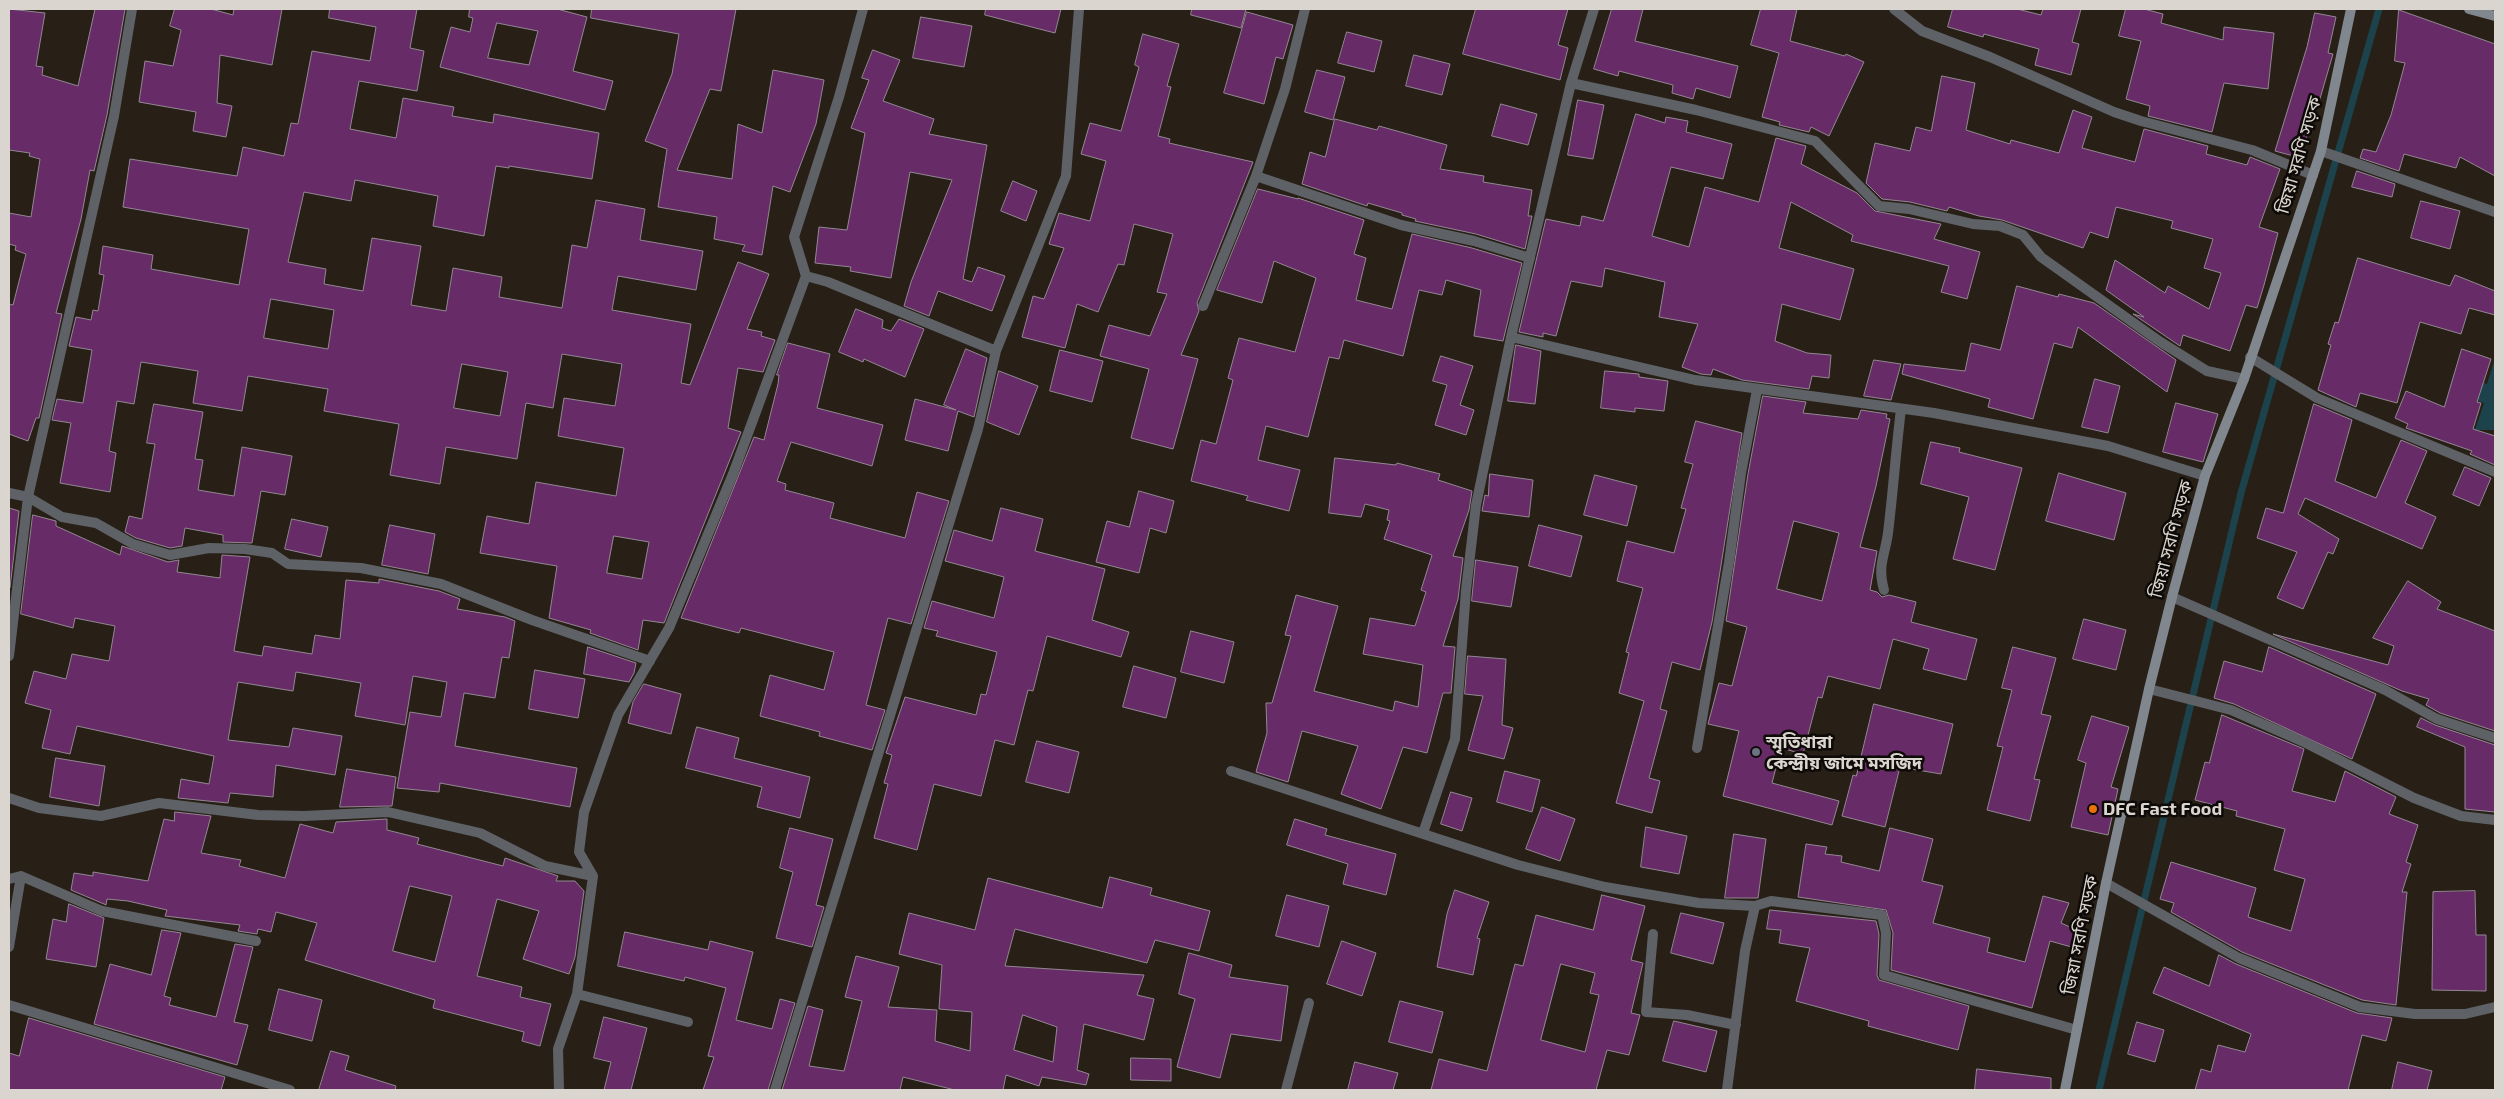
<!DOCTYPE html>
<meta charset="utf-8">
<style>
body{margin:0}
#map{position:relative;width:2504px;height:1099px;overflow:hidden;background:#282017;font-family:"Exo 2",sans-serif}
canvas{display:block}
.frame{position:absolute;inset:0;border:10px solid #dad5cf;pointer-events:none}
</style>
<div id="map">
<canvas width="2504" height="1099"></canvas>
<div class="frame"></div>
</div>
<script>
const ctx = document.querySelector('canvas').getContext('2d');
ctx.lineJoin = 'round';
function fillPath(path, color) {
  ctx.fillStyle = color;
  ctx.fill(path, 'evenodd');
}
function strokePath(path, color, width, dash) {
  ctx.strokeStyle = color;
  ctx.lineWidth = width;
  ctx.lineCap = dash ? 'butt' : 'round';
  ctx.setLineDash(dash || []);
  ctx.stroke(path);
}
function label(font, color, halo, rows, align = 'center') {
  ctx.font = font + ' "Exo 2","Noto Sans Bengali",sans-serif';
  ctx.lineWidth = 5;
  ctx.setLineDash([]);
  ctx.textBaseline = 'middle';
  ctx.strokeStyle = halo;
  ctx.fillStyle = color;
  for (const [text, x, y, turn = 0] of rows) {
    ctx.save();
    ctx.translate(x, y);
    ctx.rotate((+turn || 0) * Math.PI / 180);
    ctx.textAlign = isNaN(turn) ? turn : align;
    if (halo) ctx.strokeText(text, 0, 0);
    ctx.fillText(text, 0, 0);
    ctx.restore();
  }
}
const water = new Path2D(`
 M2494 362 2495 430H2475L2484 403 2449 389 2454 373 2487 384Z`);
const stream = new Path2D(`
 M2099 1090 2241 493 2379 9`);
const building = new Path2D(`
 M9 9 45 13 36 66 43 67 42 75 78 86 95 9H125L107 115 94 171 90 170 81 219 56 313 62 314 39 418H36L28 441 9 434V304L13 305 26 254 15 250 16 246 9 244V213L31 217 40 159 29 156 30 153 9 150Z
 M175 9H211L233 15 234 9H282L272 65 220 55 217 103 232 106 226 137 193 131 196 112 139 102 145 61 173 66 181 30 170 26Z
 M330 9H417L410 48 424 51 417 91 359 81 350 129 396 138 403 98 454 107 452 116 493 123 494 114 599 133 592 179 509 166V168L496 166 484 236 433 226 438 196 355 180 351 201 304 192 288 262 326 269 324 284 363 291 372 238 421 246 411 305 446 311 453 268 502 277 499 297 562 308 572 245 587 248 596 200 645 209 640 240 703 251 696 290 618 276 612 310 691 324 681 383 690 385 738 262 769 274 747 329 762 332 761 336 775 340 763 372 738 368 728 428 741 432 664 623 643 620 638 650 590 633 591 630 549 618 557 566 480 553 487 516 529 524 536 482 616 496 624 448 558 436 564 398 615 406 622 364 562 354 553 408 526 403 517 459 446 447 440 484 390 475 399 424 324 411 328 389 248 376 242 411 193 403 198 371 141 362 134 404 117 401 109 451 116 453 110 492 60 483 71 423 52 420 57 399 83 403 92 350 69 346 76 317 91 320 93 310 98 311 104 275 99 274 103 246 153 255 151 269 239 285 249 229 123 207 130 159 237 176 243 147 284 156 291 123 298 124 312 51 370 61 376 27 329 18ZM271 299 334 310 328 349 264 338ZM462 364 508 372 500 416 454 408ZM614 536 649 542 642 579 607 573Z
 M470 9H557L587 17 573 71 613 81 605 110 440 67 451 27 470 32 473 18 469 17ZM497 23 538 31 529 65 488 58Z
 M592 9H736L721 91 710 89 677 170 732 179 738 124 762 133 773 70 824 80 816 124 790 192 773 186 762 255 742 251 745 245 714 239 717 217 658 207 667 149 645 141 672 74 679 34 591 18Z
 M986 9H1061L1055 33 985 15Z
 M1192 9H1246L1241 28 1191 15Z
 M1476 9H1568L1558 45 1568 48 1560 80 1463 54Z
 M1612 9H1643L1635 41 1738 66 1730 98 1696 88 1693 99 1672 93 1673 85 1619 71 1618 76 1594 69Z
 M1761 9H1797L1790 41 1845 56 1846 54 1864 62 1829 136 1811 127 1809 132 1779 125 1780 122 1762 117 1779 53 1751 45Z
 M1953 9H2017L2041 15 2043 9H2081L2072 42 2079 44 2071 75 2035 65 2039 49 1984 34 1983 37 1948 27Z
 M2126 9H2144L2163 14 2161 23 2223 40 2224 27 2274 33 2268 89 2224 83 2212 132 2148 116 2150 106 2126 99 2141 41 2119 36Z
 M2399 10 2495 44V176L2460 157 2456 168 2404 154 2399 171 2360 158 2363 149 2376 152 2391 115 2405 63 2395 61Z
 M1247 12 1293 25 1283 59 1276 57 1264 104 1224 93Z
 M2315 13 2336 17 2328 53 2333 54 2319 102 2316 101 2301 158 2275 151 2307 47Z
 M921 17 972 26 964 67 913 58Z
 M1347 32 1382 41 1374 72 1338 63Z
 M1143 34 1179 44 1167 86 1171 87 1158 136 1170 139 1169 143 1253 162 1197 303 1199 311 1181 355 1198 359 1173 449 1131 438 1149 369 1100 356 1109 325 1150 336 1167 294 1157 292 1173 234 1134 224 1124 265 1118 264 1098 312 1077 304 1065 348 1022 337 1033 296 1044 299 1064 248 1049 244 1059 213 1090 221 1106 161 1081 154 1090 123 1121 131 1139 67 1135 65Z
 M873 50 900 60 883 101 934 119 929 134 987 145 963 279 972 282 978 267 1005 276 992 311 938 291 929 316 904 306 911 282 952 180 910 172 891 278 850 271 851 267 815 263 819 227 847 230 865 133 851 128 869 80 862 78Z
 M1414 55 1450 64 1442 95 1406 86Z
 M1317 70 1345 77 1333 120 1305 112Z
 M1942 76 1975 83 1966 130 2010 144 2011 140 2059 153 2073 110 2092 117 2082 148 2135 162 2144 129 2208 146 2206 154 2247 165 2250 157 2280 169 2259 227 2278 233 2264 285 2257 308 2246 305 2230 351 2183 335 2180 346 2133 314 2144 317 2106 290 2115 260 2165 293 2168 286 2209 309 2221 273 2204 268 2213 239 2171 228 2173 221 2116 207 2108 238 2090 232 2083 248 2002 220 1979 216 1949 207 1947 211 1910 202 1882 199 1866 183 1875 143 1910 151 1916 127 1931 131Z
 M1578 100 1604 105 1593 159 1568 155Z
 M1501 104 1537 114 1528 145 1492 136Z
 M1636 114 1665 123 1666 117 1688 121 1686 132 1732 144 1723 179 1671 167 1652 236 1689 247 1705 187 1759 202 1776 138 1806 146 1801 164 1857 193 1875 211 1941 224 1934 239 1980 252 1967 299 1941 292 1949 266 1851 241 1853 235 1791 202 1779 248 1854 269 1840 320 1782 304 1775 341 1807 353 1831 355 1829 378 1812 376 1809 389 1742 380 1713 369 1711 375 1701 374 1682 367 1698 324 1659 317 1665 282 1605 268 1602 287 1571 281 1556 336 1543 333V337L1519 332 1546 219 1580 226 1582 216 1603 221Z
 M1335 119 1377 130 1379 126 1447 145 1440 169 1484 176 1483 182 1532 190 1528 216H1532L1525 249 1476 234 1415 221 1416 219 1402 215V213L1368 203 1367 206 1302 184 1310 152 1325 157Z
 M2357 171 2395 184 2392 197 2352 187Z
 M1013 181 1037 191 1026 221 1001 211Z
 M1258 189 1298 199V198L1364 220 1354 254 1366 258 1356 300 1392 309 1412 234 1472 248 1522 263 1503 341 1474 336 1481 290 1446 280 1442 295 1419 290 1403 356 1344 340 1339 359 1329 357 1308 437 1266 426 1258 460 1300 470 1289 511 1246 500 1248 496 1191 481 1201 440 1216 444 1233 380 1228 378 1239 338 1295 352 1316 278 1274 261 1262 303 1217 290Z
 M2421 201 2460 211 2450 249 2411 238Z
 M2358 258 2450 286 2455 275 2495 291V315L2469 308 2461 334 2420 322 2397 403 2360 393 2356 407 2318 390 2331 345 2328 344 2335 322 2338 323Z
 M2017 286 2058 297 2059 294 2094 303 2176 360 2167 392 2078 327 2072 348 2054 343 2033 419 1988 407 1990 399 1902 374 1904 364 1965 371 1971 343 2000 350Z
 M856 309 883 320 882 328 891 331 899 319 924 329 905 377 864 359 863 362 839 352Z
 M788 343 830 354 817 408 883 425 872 466 791 442 777 481 786 484 785 490 834 503 830 518 905 538 917 492 949 501 911 624 888 618 866 705 885 710 872 750 819 736 820 732 760 716 770 675 824 690 834 652 741 628 739 633 681 618 754 437 764 440 778 384 779 375H777Z
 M1516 345 1541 351 1535 404 1508 401Z
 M966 349 987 358 974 417 958 411 948 451 905 440 915 399 956 410 944 405Z
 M2462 349 2491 359 2477 402 2481 403 2473 429 2495 436V465L2470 454 2472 451 2406 428 2408 424 2395 418 2406 391 2444 407Z
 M1060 350 1103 361 1092 402 1050 391Z
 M1441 356 1473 366 1460 405 1474 410 1466 435 1435 425 1447 385 1433 381Z
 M1874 360 1901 364 1891 400 1864 396Z
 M999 371 1038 386 1019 435 987 422Z
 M1605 371 1639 374V377L1668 381 1664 411 1635 408V412L1601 408Z
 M2095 379 2120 386 2108 433 2082 427Z
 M1763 396 1806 402 1803 413 1858 419 1861 410 1887 414 1886 418 1890 419 1876 486 1860 547 1877 551 1870 590 1877 592 1882 597 1889 595 1916 602 1911 622 1977 639 1966 680 1923 669 1929 649 1893 639 1880 689 1828 676 1822 698 1818 697 1803 754 1781 748 1772 783 1839 801 1832 825 1723 796 1739 731 1708 724 1719 683 1732 686 1747 627 1726 621 1748 474ZM1794 521 1839 533 1822 601 1777 589Z
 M2176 403 2218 414 2203 462 2163 452Z
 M154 404 203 412 195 459 203 460 198 490 234 496 242 447 292 456 285 495 261 491 252 543 223 542V535L185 528 182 546 170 548 136 538 125 532 129 516 142 519 155 444 147 443Z
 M2314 404 2352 420 2335 481 2376 498 2401 440 2427 451 2405 503 2436 517 2422 549 2305 498 2298 514 2339 539 2333 554 2328 552 2303 609 2277 598 2297 552 2257 538 2266 508 2283 513Z
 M1696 421 1742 433 1712 622 1700 670 1672 662 1660 709 1667 711 1649 778 1660 781 1652 813 1616 803 1644 701 1619 693 1629 653 1626 652 1643 588 1617 581 1627 541 1674 553 1686 509 1681 508 1693 464 1685 462Z
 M1931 442 1960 448 1959 452 2022 468 1995 570 1953 559 1969 497 1921 484Z
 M1335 458 1396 465 1397 463 1440 474 1438 480 1472 491 1469 510 1453 556 1463 558 1458 599 1443 646 1455 647 1451 693H1443L1427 753 1403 747 1381 809 1341 794 1358 746 1302 731 1288 782 1256 772 1267 733 1266 703H1272L1291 636 1285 635 1296 595 1338 606 1314 691 1393 711 1395 701 1418 707 1423 665 1363 654 1370 618 1415 626 1426 592 1421 590 1432 555 1384 539 1390 521 1387 520 1389 510 1365 504 1361 517 1329 513Z
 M2465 467 2491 478 2479 506 2453 495Z
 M2059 473 2126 493 2114 540 2046 521Z
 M1490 474 1533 480 1529 517 1482 511 1485 495 1488 496Z
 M1595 475 1637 486 1627 526 1584 515Z
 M1139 491 1174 501 1166 533 1150 528 1139 573 1096 562 1107 521 1129 527Z
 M9 508 19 511 10 588H9Z
 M1001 508 1043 519 1035 551 1105 569 1092 620 1129 632 1121 657 1047 636 1033 691 1028 690 1014 745 995 740 981 796 934 784 917 850 874 838 888 784 884 783 892 755 886 753 905 697 976 715 981 694 986 695 997 652 936 636 938 631 924 628 932 601 994 618 1004 577 945 561 954 530 992 541Z
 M33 515 56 521V526L120 555 122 546 168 562 179 560 177 572 220 578 222 555 250 557 234 651 262 656 264 646 312 654 315 635 340 639 346 580 379 583V579L439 591 460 599 457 609 505 617 515 621 509 658 502 657 495 698 464 693 455 746 577 768 570 807 440 783 439 792 397 788 410 712 441 717 447 682 413 676 405 725 355 716 361 683 296 672 293 691 238 682 228 740 289 747 293 728 342 736 335 775 276 765 273 797 230 793 228 803 178 798 181 779 209 784 214 756 77 726 70 754 42 748 51 710 25 703 34 671 66 679 72 654 109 661 115 626 75 618 73 628 21 614Z
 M292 519 328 527 321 557 285 549Z
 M390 525 435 534 428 574 382 565Z
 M1539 525 1582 536 1571 577 1529 566Z
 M1476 560 1518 567 1511 607 1472 601Z
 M2408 581 2441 602 2437 609 2495 631V731L2440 713 2426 705 2429 699 2402 691 2273 634 2388 665 2394 646 2373 638Z
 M2084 619 2126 630 2116 670 2073 659Z
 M1191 631 1234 642 1224 683 1181 672Z
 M588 647 636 663 634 673 629 682 584 674Z
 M2013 647 2056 658 2041 714 2051 716 2034 779 2040 780 2030 821 1987 810 2003 747 1997 746 2012 690 2002 688Z
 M2269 647 2376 694 2352 759 2234 704 2214 698 2224 661 2262 672Z
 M1468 656 1506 659 1502 725 1513 728 1504 759 1468 750 1483 696 1465 694Z
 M1134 666 1176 678 1166 718 1123 707Z
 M535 670 585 679 578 718 529 709Z
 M644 684 681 694 671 734 628 723 633 702Z
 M1874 704 1953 724 1941 774 1900 767 1885 827 1842 816 1853 775 1856 776Z
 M2222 715 2304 749 2292 791 2335 802 2345 771 2396 797 2389 814 2418 825 2406 862 2411 864 2402 892H2407L2396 1005 2362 1000 2242 952 2171 912 2174 903 2160 899 2171 862 2256 888 2248 917 2291 931 2305 879 2274 870 2285 829 2236 816 2237 811 2195 800 2205 762 2209 763Z
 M2092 716 2129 727 2111 787 2118 789 2108 835 2071 827 2086 763 2078 760Z
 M2421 718 2435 725 2495 745V812L2465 809V747L2417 727Z
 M697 727 739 738 734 758 810 777 800 818 757 807 762 787 686 768Z
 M1037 741 1079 752 1069 793 1026 782Z
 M56 758 105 766 99 806 50 797Z
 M347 769 396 777 392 806 340 807Z
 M1505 771 1540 780 1532 812 1497 802Z
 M1451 792 1472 798 1462 831 1441 824Z
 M1542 807 1575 819 1560 861 1526 849Z
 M175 812 211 816 201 853 241 860 239 866 285 878 300 824 333 833 336 822 387 819V830L419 838 417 844 503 866 505 858 558 876 556 881H575L584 891 575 957 569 974 523 959 539 911 497 899 477 976 522 987 520 997 551 1004 540 1046 522 1041 524 1032 433 1008 435 1000 305 960 317 923 276 912 271 932 258 929 257 934 238 931 240 925 165 916 167 910 128 901 107 899 106 905 104 904 71 890 74 873 93 876V872L148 881 164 819 174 821ZM410 886 452 896 435 962 393 951Z
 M1295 819 1327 829 1325 835 1396 854 1386 895 1343 884 1348 864 1287 845Z
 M1646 827 1687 836 1679 874 1641 867Z
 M790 828 833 839 816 905 824 907 812 947 776 938 793 872 780 868Z
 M1890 828 1933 839 1922 881 1943 886 1933 923 1990 938 1987 952 2025 962 2043 896 2069 903 2061 923 2079 931 2075 948 2050 941 2032 1008 1891 970 1893 933 1886 910 1798 897 1806 844 1827 847 1825 854 1842 856 1841 862 1879 871Z
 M1734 834 1766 839 1758 898H1725Z
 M1110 877 1152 888 1150 895 1210 911 1199 951 1155 940 1147 963 1015 929 1005 966 1144 975 1137 995 1154 999 1144 1040 1084 1024 1077 1070 1089 1074 1086 1085 1042 1077 1039 1086 1006 1075 1003 1090H955L903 1077 900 1090H782L808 1006 823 1010 809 1066 844 1071 862 1001 845 997 856 956 899 967 888 1007 937 1010 935 1041 970 1051 972 1012 939 1009 942 965 899 954 909 913 975 930 988 878 1102 908ZM1023 1015 1057 1027 1053 1062 1014 1050Z
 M1455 890 1489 902 1477 938 1480 939 1473 975 1437 967 1447 914Z
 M2475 891 2476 935H2486V991L2432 990 2433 892Z
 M1287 895 1329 906 1319 947 1276 936Z
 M1602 895 1645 906 1631 960 1643 963 1631 1013 1640 1015 1629 1055 1607 1050 1596 1090H1431L1439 1059 1487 1071 1515 964 1523 966 1536 915 1593 930ZM1561 964 1595 973 1590 993 1599 995 1585 1052 1541 1040Z
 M69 904 104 918 96 967 46 959 53 919 66 922Z
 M1770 910 1876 921 1879 934 1877 975 1879 980 1969 1006 1958 1050 1868 1026 1869 1021 1796 1001 1810 948 1779 943 1781 930 1767 929Z
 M1681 913 1724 923 1713 964 1671 953Z
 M162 930 181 933 164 996 171 998 169 1005 216 1017 235 944 253 947 234 1022 248 1025 237 1065 94 1024 110 964 151 975Z
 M625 932 708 950 710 941 753 952 736 1020 772 1029 780 999 795 1003 768 1090H703L714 1057 708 1056 726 988 685 977 684 981 618 966Z
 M1342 941 1376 953 1362 996 1327 984Z
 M1189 953 1232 965 1229 977 1288 986 1281 1041 1231 1034 1220 1078 1177 1067 1195 999 1179 994Z
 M2219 955 2236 964 2357 1013 2392 1018 2386 1041 2362 1035 2348 1090H2195L2201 1069 2211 1072 2218 1045 2245 1052 2251 1034 2153 993 2164 967 2209 986Z
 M279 989 322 1000 312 1041 269 1030Z
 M1400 1001 1443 1012 1432 1053 1389 1042Z
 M604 1017 647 1028 631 1090H604L611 1062 594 1058Z
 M29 1018 225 1077 221 1090H9V1053L19 1056Z
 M1674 1021 1717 1031 1706 1072 1663 1061Z
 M2137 1022 2164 1030 2155 1062 2128 1054Z
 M331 1051 349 1056 345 1070 396 1086 395 1090H319Z
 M1131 1058 1171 1059V1081L1131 1080Z
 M1355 1062 1398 1073 1393 1090H1348Z
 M2398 1062 2432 1071 2427 1090H2392Z
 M1977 1069 2051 1078V1090H1975Z`);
const street = new Path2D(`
 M1594 9 1571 83 1511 337 1695 380 1934 413 2108 446 2205 476
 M1894 9 1922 31 1990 57 2114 112 2141 121 2252 150 2313 175
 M1571 83 1696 110 1815 141 1879 206 1909 209 1973 224 2000 226 2023 235 2041 257 2159 341 2207 371 2244 379
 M2321 151 2495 212
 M1256 176 1401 225 1474 241 1530 258
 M806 276 828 282 996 351
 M1203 306 1256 176 1285 89 1305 9
 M2250 357 2317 398 2495 472
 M9 493 28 497 62 517 96 523 133 544 170 555 209 548 245 549 272 553 288 564 361 568 441 584 532 620 650 661
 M1884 590C1877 565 1885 556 1888 533 1893 492 1896 450 1901 409
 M2172 597 2385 690 2437 719 2495 738
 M9 656 28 497 114 116 132 9
 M2149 689 2231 710 2306 743 2414 798 2461 816 2495 820
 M1697 748 1729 562 1741 473 1757 390
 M1231 771 1518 865 1605 887 1699 903 1755 906 1771 901 1882 915 1886 933 1884 975 2077 1030
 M9 798 39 808 101 816 159 803 258 815 304 816 388 812 480 833 545 866 593 876
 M1423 833 1455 739 1466 590 1476 505 1511 337
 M9 879 21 876 102 911 256 941
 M2106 883 2239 958 2360 1007 2415 1014H2465L2495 1007
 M1653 934 1646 1012 1687 1015 1736 1025
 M9 947 21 876
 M577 994 688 1022
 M9 1005 290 1090
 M559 1090 558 1049 577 994 593 876 579 852 584 812 618 715 669 628 733 474 806 276 794 237 839 97 863 9
 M775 1090 978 429 996 351 1066 176 1079 9
 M1286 1090 1309 1003
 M1727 1090 1745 951 1755 906`);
const secondary = new Path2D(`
 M2469 9 2495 16
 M2065 1090 2106 883 2149 689 2172 597 2205 476 2244 379 2321 151 2351 9`);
const markers = [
 [1756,752,5,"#6b7280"],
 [2093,809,5,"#e8710a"]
];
const streetNames = [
 ["জিয়া সরণি সড়ক",2299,155,-74],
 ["জিয়া সরণি সড়ক",2171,539,-75],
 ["জিয়া সরণি সড়ক",2080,935,-79]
];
const poiNames = [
 ["স্মৃতিধারা",1766,742],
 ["কেন্দ্রীয় জামে মসজিদ",1766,763],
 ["DFC Fast Food",2103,809]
];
fillPath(water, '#1c424c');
strokePath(stream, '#1c424c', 7);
fillPath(building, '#672c67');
strokePath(building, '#928792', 1);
strokePath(street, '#5e6267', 10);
strokePath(secondary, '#80878e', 10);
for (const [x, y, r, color] of markers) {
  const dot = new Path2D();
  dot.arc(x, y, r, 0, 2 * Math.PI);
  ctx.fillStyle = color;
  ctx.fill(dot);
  strokePath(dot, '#0e0a07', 2);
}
label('18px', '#dad5cf', '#0e0a07', streetNames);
label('bold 18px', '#dad5cf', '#0e0a07', poiNames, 'left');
</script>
